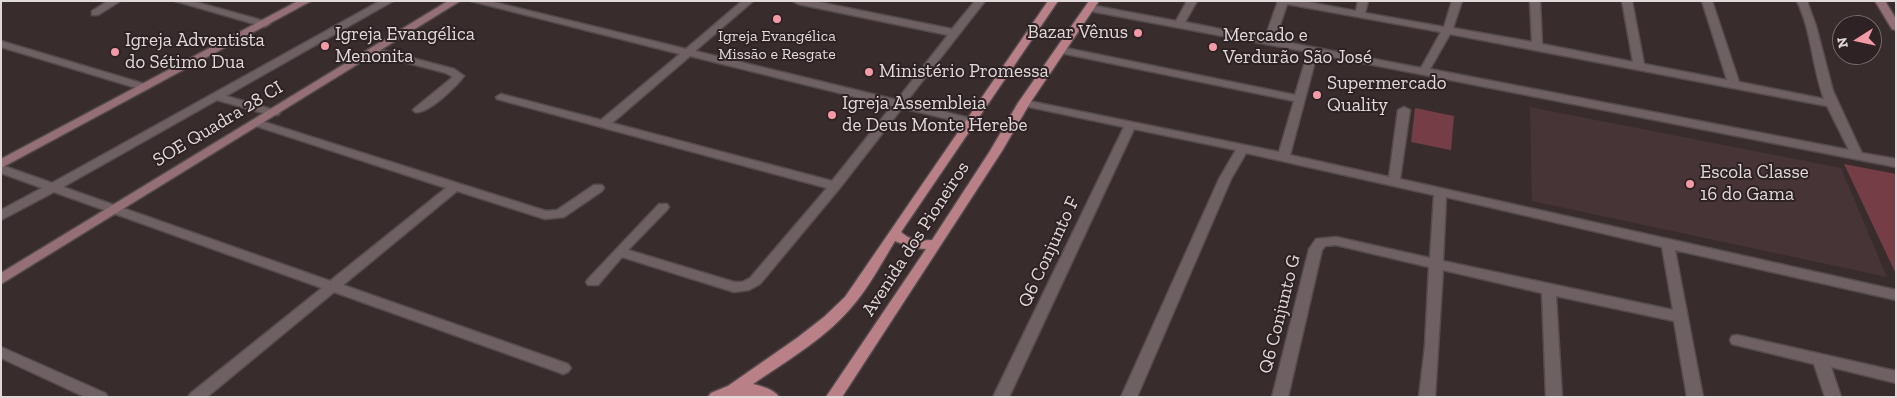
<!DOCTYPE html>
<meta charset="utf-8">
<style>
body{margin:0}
#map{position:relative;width:1897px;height:398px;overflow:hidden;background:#382c2d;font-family:"Zilla Slab",serif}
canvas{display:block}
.frame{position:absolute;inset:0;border:2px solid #e0d8d9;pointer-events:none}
.north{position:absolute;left:1832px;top:15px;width:50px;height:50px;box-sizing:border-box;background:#2e2224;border:1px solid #756b6c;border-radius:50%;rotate:260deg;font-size:14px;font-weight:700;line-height:20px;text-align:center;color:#e0d8d9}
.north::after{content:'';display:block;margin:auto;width:18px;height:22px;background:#f39aa7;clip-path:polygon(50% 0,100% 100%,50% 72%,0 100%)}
</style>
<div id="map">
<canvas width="1897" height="398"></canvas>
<div class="frame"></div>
<div class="north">N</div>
</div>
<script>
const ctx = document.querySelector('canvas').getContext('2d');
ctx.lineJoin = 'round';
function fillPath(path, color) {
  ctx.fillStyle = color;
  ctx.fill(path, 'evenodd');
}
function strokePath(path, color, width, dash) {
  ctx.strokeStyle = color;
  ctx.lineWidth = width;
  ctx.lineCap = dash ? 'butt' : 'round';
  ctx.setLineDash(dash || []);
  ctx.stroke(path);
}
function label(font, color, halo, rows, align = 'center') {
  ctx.font = font + ' "Zilla Slab",serif';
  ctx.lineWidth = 4;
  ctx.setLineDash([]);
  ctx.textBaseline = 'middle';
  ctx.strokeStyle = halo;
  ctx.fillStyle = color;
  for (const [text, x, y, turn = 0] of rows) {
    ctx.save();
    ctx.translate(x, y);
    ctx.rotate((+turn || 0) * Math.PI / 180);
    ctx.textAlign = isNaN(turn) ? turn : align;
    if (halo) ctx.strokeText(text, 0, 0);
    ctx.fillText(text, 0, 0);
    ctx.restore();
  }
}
const built = new Path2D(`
 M1530 107 1841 168 1887 277 1532 201Z`);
const green = new Path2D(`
 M1415 108 1454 116 1451 150 1411 142Z
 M1844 164 1896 174V274Z`);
const street = new Path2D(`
 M108 1H120L98 15H92V11Z
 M175 1H192L268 22 270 24 265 27Z
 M380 1H393L226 96 278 111 280 113 278 115H270L217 100 63 187 330 281 446 188 253 125 251 123 253 121H261L546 211 557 210 594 185H602L604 188 602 191 564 217 545 219 457 191 343 285 568 364 571 368 568 372 563 374 558 372 334 292 207 397H188L191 393 322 288 54 192 1 220V210L42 188 1 173V165L52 183Z
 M471 1H489L686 49 742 1H753L695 51 897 100 948 35 798 4 793 1H813L952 29 975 1H985L906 102 977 120 979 122 973 125 902 108 839 189 760 284 749 290 734 292 622 257 598 285H588L586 282 588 279 659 204H667L669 207 667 210 628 250 734 282H742L750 278 827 188 497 99 496 97 501 94 601 120 680 54ZM690 56 892 106 832 181 612 123Z
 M1187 1H1197L1185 22 1265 38 1278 1H1302L1356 11 1358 1H1368L1365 13 1444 27 1452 1H1462L1453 28 1532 42 1530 1H1540L1542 44 1633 62 1622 1H1632L1644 64 1727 80 1702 1H1712L1739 82 1824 99C1812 67 1812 32 1797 1H1807L1816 26 1833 91 1858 145 1862 153 1896 159V167L1317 54 1290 155 1389 177 1398 110 1404 107 1410 110 1400 179 1896 290V300L1675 250 1703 397H1687L1674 321 1556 296 1562 397H1546L1542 293 1443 270 1435 397H1419L1425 346 1429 267 1336 245 1325 246 1322 250 1288 397H1272L1309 249 1316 239 1336 237 1430 258 1434 195 1246 153 1231 179 1137 397H1121L1219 179 1236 150 1134 129 1009 397H993L1124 127 1020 105 1018 103 1020 101 1024 100 1279 152 1294 101 1061 53 1056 50 1061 47 1295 95 1308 52 1090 11 1085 8 1090 5 1176 21ZM1287 4 1441 32 1421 68 1275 40ZM1450 34 1827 106 1849 150 1430 69ZM1446 197 1662 247 1673 310 1443 261Z
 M1 41 148 85 149 87 148 89H140L1 47Z
 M374 48 454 69 464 76C457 86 427 115 415 112L413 110 415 108 453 77 446 73 370 53 369 51 370 49Z
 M1737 335 1896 371V383L1831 367 1841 397H1825L1814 364 1732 344 1730 340 1732 336Z
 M1 347 105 393 108 397H85L1 358Z`);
const secondary = new Path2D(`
 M298 1H311L1 168V159Z
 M448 1H460L1 284V273Z
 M1875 1H1885L1896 19V30L1892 29Z`);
const primary = new Path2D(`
 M1048 1H1058L901 232C911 241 920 241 932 240L990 151 1018 103 1089 1H1099L1030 103 1002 151 842 397H826L926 249 913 248 895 241C882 262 871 284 855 303 828 337 788 360 753 384 761 386 774 389 779 397H708L711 393 728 386 797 338 824 317 845 297Z`);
const markers = [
 [777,19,5,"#f39aa7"],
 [1138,33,5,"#f39aa7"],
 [325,46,5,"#f39aa7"],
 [1213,47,5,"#f39aa7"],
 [115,52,5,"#f39aa7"],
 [869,72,5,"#f39aa7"],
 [1317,95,5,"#f39aa7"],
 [832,115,5,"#f39aa7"],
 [1690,184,5,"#f39aa7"]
];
const farPoinames = [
 ["Igreja Evangélica",777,36],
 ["Missão e Resgate",777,54]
];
const poiNames = [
 ["Bazar Vênus",1128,33,"right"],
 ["Igreja Evangélica",335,35],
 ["Menonita",335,57],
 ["Mercado e",1223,36],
 ["Verdurão São José",1223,58],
 ["Igreja Adventista",125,41],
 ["do Sétimo Dua",125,63],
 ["Ministério Promessa",879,72],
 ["Supermercado",1327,84],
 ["Quality",1327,106],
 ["Igreja Assembleia",842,104],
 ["de Deus Monte Herebe",842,126],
 ["Escola Classe",1700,173],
 ["16 do Gama",1700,195]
];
const streetNames = [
 ["SOE Quadra 28 CI",218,124,-31],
 ["Avenida dos Pioneiros",916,239,-57],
 ["Q6 Conjunto F",1049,252,-65],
 ["Q6 Conjunto G",1280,314,-76]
];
fillPath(built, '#473437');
fillPath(green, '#753d46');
strokePath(street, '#554b4d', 3);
strokePath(secondary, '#554b4d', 3);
strokePath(primary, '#554b4d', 3);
fillPath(street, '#6f6163');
fillPath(secondary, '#947076');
fillPath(primary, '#b98088');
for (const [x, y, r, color] of markers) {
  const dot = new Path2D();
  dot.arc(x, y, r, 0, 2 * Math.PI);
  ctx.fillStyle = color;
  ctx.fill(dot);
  strokePath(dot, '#2e2224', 2);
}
label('16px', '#e0d8d9', '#2e2224', farPoinames);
label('19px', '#e0d8d9', '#2e2224', poiNames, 'left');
label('19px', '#e0d8d9', '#2e2224', streetNames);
</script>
